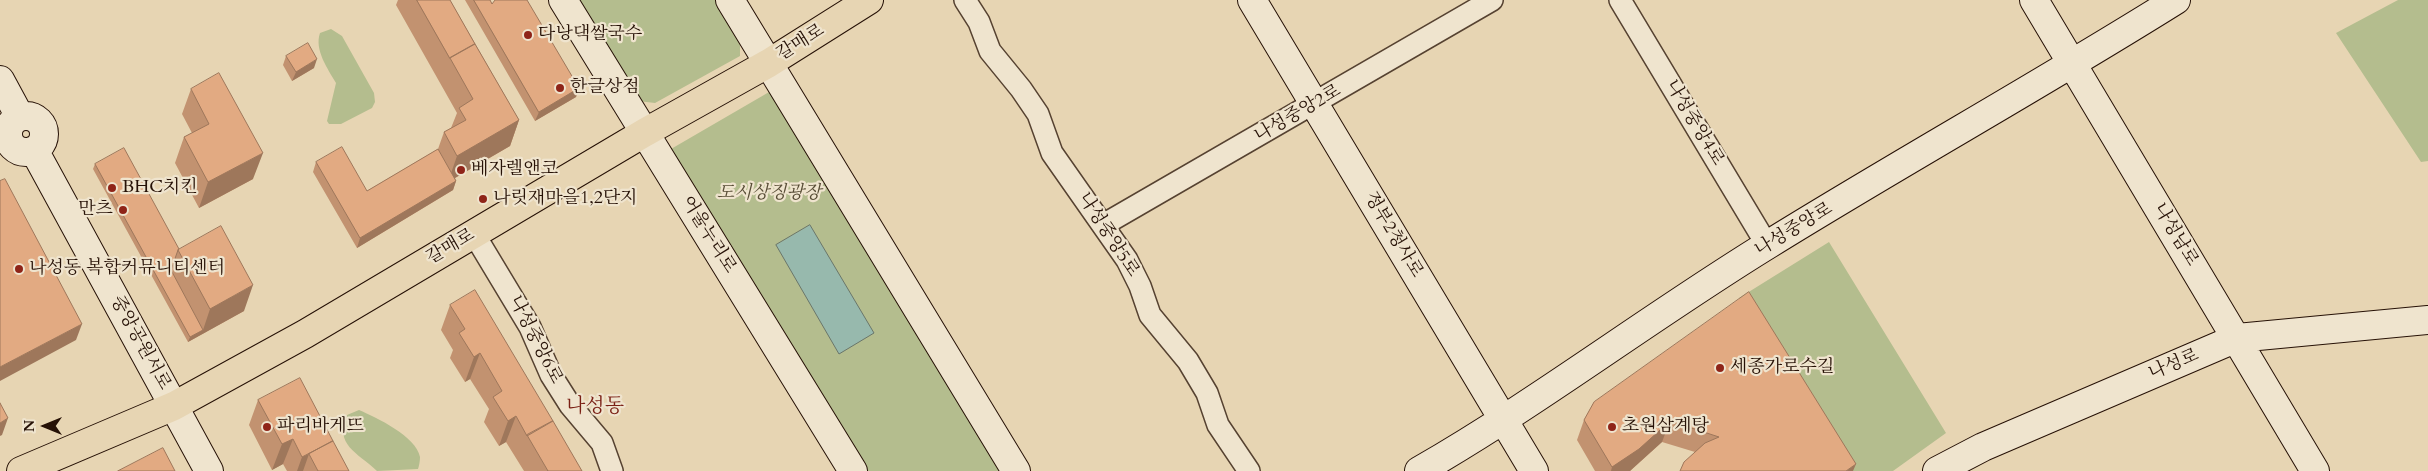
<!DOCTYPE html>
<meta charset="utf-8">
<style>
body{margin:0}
#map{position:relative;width:2428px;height:471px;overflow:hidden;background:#e7d5b3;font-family:Cardo,serif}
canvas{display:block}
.north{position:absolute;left:20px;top:401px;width:50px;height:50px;-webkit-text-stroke:4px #efe4ce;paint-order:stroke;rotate:270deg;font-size:14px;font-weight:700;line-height:20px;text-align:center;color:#261106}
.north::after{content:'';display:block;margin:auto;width:18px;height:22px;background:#261106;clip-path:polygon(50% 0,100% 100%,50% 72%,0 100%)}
</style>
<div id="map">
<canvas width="2428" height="471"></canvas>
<div class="north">N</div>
</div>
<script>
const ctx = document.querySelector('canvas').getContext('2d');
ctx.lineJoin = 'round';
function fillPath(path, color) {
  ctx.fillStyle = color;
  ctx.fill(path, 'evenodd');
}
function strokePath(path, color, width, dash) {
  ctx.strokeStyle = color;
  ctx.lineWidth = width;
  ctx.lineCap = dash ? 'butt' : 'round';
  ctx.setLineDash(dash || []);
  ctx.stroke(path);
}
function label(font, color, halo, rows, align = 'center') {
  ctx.font = font + ' Cardo,"Noto Serif KR",serif';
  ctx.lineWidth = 4.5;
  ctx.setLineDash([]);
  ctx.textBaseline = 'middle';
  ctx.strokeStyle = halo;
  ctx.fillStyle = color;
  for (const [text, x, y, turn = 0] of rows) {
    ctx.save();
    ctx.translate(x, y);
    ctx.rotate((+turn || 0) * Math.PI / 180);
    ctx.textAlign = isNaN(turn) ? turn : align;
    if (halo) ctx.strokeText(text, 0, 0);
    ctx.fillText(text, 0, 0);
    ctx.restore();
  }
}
const green = new Path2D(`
 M577 0H721L740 42V56L655 103 638 101Z
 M2398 0H2428V161L2421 162 2336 33Z
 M331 29 342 36 374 93 375 102 372 108 341 124H329L327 121 336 83C328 69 314 50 320 33Z
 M776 88 1008 471H868L671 149Z
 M1829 242 1946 433 1893 471H1849L1739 298Z
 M359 410C377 418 416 436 420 457 420 461 419 466 418 469L377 471C357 452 334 445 347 415Z`);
const water = new Path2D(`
 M810 225 874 333 839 354 776 245Z`);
const street = new Path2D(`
 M965 0 979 22 990 51 1021 89 1038 114 1052 153 1127 260 1140 286 1150 315 1188 361 1207 393 1218 425 1249 471
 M1620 0 1767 245
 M1103 225 1492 0
 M474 234 530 327 551 375 570 405 602 443 612 471`);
const secondary = new Path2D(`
 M563 0 853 471
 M730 0 1016 471
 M1252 0 1534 471
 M2034 0 2315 471
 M0 80 20 117
 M8 134a18 18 0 1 1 36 0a18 18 0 1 1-36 0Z
 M34 150 209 471
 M1419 471C1539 402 1650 317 1769 244 1903 161 2042 84 2176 0
 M1937 471 1983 447 2237 338 2428 320`);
const primary = new Path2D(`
 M21 471 174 406 305 334 644 133 769 63 869 0`);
const wall = new Path2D(`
 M398 0H450L519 120 510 146 455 178 456 181 453 190 357 248 313 172 316 162 367 191 438 149 444 132 451 128 457 113 396 5Z
 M465 0H490L492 4 579 88 576 97 535 121Z
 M286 56 314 68 292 81 283 65Z
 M191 89 253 179 199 208 175 163 184 137 192 133 182 114Z
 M95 164 179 249 244 311 188 342 93 169Z
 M450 305 582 471H524L506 442 499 446 484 422 489 409 470 379 465 382 450 358 453 350 441 330Z
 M258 400 349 471H287L283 464 272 470 249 425Z
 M1594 402 1856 464 1695 452 1662 442 1630 471H1595L1577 440 1584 420Z`);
const shadedWall = new Path2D(`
 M317 59 314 68 292 81 296 72Z
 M579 88 576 97 535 121 539 112Z
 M519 120 510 146 448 182 457 156Z
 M263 153 253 179 199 208 208 182Z
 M456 181 453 190 357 248 360 238Z
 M253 285 244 311 188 342 190 337 203 330 210 309Z
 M82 324 76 340 0 381V367Z
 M480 353 470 379 465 382 474 357Z
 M516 416 506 442 499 446 508 421Z
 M8 418 2 435 0 436V423Z
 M1670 421 1662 442 1631 470 1630 471H1611L1612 467Z
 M293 439 283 464 272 470 282 444Z
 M309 454 303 471H297L302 457Z
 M1856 464 1853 471H1846Z`);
const building = new Path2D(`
 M417 0H450L475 44 450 58Z
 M474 0H490L492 4 495 0H527L579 88 539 112Z
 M308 43 317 59 296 72 286 56Z
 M475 44 519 120 457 156 444 132 466 120 459 108 473 99 450 58Z
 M219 73 263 153 208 182 184 137 209 124 191 89Z
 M342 147 367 191 438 149 456 181 360 238 316 162Z
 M124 148 179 249 178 250 171 270 203 330 190 337 95 164Z
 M5 179 82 324 0 367V181Z
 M221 226 253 285 210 309 178 250Z
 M475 290 553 421 527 436 516 416 508 421 493 397 502 391 480 353 474 357 459 333 465 329 450 305Z
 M1749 292 1856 464 1846 471H1680L1684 462 1705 443 1719 437 1670 421 1639 449 1612 467 1584 420 1594 402Z
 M300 378 333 441 302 457 293 439 282 444 258 400Z
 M0 403 8 418 0 423Z
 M553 421 582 471H547H548L527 435Z
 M333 441 349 471H318L309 454Z
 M163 448 175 471H118Z`);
const markers = [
 [528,35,5,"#8f2418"],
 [560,88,5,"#8f2418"],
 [461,170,5,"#8f2418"],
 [112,188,5,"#8f2418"],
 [483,199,5,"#8f2418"],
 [123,210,5,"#8f2418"],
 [19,269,5,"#8f2418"],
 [1720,368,5,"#8f2418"],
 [267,427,5,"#8f2418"],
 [1612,427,5,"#8f2418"]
];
const poiNames = [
 ["다낭댁쌀국수",538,35],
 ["한글상점",570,88],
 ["베자렐앤코",471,170],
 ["BHC치킨",122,188],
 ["나릿재마을1,2단지",493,199],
 ["만츠",113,210,"right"],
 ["나성동 복합커뮤니티센터",29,269],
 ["세종가로수길",1730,368],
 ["파리바게뜨",277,427],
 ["초원삼계탕",1622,427]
];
const streetNames = [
 ["갈매로",801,43,-32],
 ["나성중앙2로",1298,114,-30],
 ["나성중앙4로",1694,123,59],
 ["나성중앙로",1794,230,-31],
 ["어울누리로",708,235,58],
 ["나성중앙5로",1108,235,57],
 ["정부2청사로",1393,235,59],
 ["나성남로",2175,235,59],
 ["갈매로",451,247,-30],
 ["나성중앙6로",535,340,63],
 ["중앙공원서로",140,343,61],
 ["나성로",2174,365,-23]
];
const parkNames = [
 ["도시상징광장",769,194]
];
const quarterNames = [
 ["나성동",595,407]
];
fillPath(green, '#b4bd8e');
fillPath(water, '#97b9ad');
strokePath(water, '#6a766a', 1);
strokePath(street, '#564231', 24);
strokePath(secondary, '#261106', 30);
strokePath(primary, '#261106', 30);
strokePath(street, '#efe4ce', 21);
strokePath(secondary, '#efe4ce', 28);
strokePath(primary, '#e7d5b3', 28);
fillPath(wall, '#c29270');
fillPath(shadedWall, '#9e775b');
fillPath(building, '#e2aa82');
strokePath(building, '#9e775b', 1);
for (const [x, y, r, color] of markers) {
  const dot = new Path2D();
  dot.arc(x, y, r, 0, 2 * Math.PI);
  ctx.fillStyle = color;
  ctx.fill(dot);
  strokePath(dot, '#efe4ce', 2);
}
label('18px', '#261106', '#efe4ce', poiNames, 'left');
label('18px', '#261106', '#efe4ce', streetNames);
label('italic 18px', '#584d36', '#efe4ce', parkNames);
label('20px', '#7a1f14', '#efe4ce', quarterNames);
</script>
